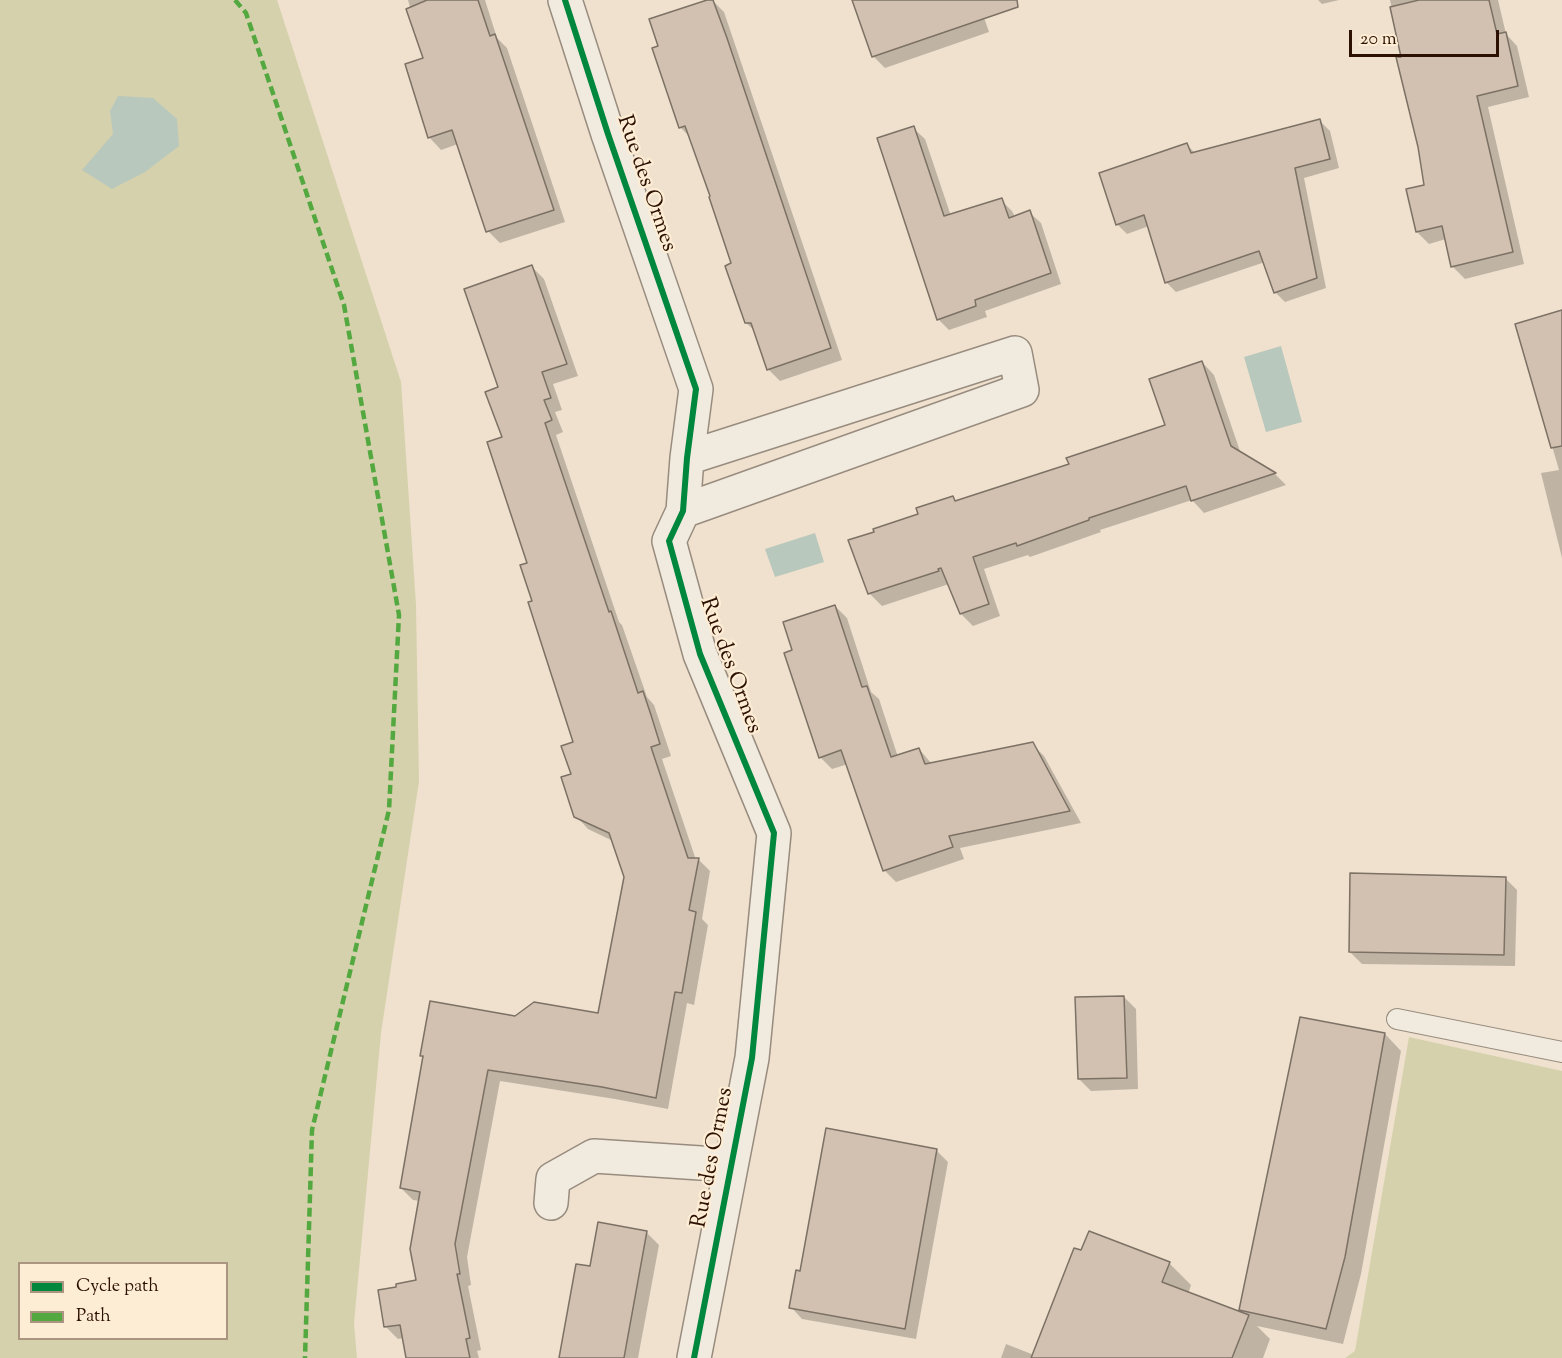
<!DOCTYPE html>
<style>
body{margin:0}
#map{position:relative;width:1562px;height:1358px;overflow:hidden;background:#efe1cd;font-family:"Sorts Mill Goudy",serif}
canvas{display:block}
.legend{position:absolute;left:18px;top:1262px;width:210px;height:78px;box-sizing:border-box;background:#feedd5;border:2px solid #aa9581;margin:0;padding:8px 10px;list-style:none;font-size:18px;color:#2c1002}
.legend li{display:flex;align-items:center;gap:12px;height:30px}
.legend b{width:30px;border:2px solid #aa9581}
.scale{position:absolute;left:1349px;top:30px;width:150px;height:27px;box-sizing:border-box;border:3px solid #2c1002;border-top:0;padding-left:8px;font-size:18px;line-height:21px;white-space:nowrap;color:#2c1002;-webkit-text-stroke:4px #feedd5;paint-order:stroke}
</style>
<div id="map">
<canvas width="1562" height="1358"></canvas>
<ul class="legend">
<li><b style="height:8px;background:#00873e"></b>Cycle path</li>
<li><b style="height:8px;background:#54a840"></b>Path</li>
</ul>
<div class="scale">20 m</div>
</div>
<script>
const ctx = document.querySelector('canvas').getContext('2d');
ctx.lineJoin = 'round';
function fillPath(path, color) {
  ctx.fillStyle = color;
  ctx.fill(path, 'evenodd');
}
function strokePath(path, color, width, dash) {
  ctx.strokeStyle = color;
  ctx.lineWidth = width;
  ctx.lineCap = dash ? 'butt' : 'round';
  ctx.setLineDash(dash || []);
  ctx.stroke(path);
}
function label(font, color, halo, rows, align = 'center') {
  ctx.font = font + ' "Sorts Mill Goudy",serif';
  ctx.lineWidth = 4.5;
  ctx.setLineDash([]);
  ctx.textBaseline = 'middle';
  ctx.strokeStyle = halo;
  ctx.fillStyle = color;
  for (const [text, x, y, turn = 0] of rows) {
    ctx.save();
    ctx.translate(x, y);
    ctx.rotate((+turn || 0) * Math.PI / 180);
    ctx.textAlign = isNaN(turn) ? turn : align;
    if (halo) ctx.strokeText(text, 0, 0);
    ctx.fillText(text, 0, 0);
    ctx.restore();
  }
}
const green = new Path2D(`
 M0 0H277L401 382 416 605 419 781 381 1033 354 1323 357 1358H0ZM20 1264H226V1338H20Z
 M1409 1037 1562 1071V1358H1345L1355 1351Z`);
const water = new Path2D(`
 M118 96 153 98 177 119 179 146 145 172 112 189 82 170 113 134 110 111Z
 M1281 346 1302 422 1266 432 1244 357Z
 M815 533 824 562 775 577 765 549Z`);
const shadow = new Path2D(`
 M408 0H485L497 38 507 48 565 222 500 243 488 231 458 144 441 150 429 137 425 59Z
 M712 0 724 12 842 360 780 381 768 369 756 332 746 323 733 264 690 137 680 127 660 47Z
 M854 0H978L989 32 885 68 873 56Z
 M1318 0H1339L1322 4Z
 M1390 0H1498L1506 34 1517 46 1529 97 1488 107 1524 264 1465 279 1453 267 1446 239 1429 244 1417 232 1426 187 1403 58Z
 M1320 121 1330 131 1339 168 1304 178 1326 288 1285 302 1275 292 1265 262 1176 292 1166 282 1149 226 1127 234 1117 224 1187 145 1195 153Z
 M913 128 925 139 951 216 1001 200 1012 211 1015 217 1029 212 1041 223 1061 284 985 311 987 317 949 330 938 319Z
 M532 267 544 279 578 376 553 384 562 410 555 412 563 432 556 435 619 622 622 625 647 697 654 705 671 756 662 759 696 860 698 859 710 871 702 919 708 925 694 1005 687 1003 668 1109 615 1099 500 1081 467 1257 471 1285 468 1286 481 1350 477 1351 479 1358H408L404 1338 398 1339 386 1327 417 1282 420 1201 413 1200 401 1188 424 1058 422 1055 516 1018 599 1015 626 876 613 841 588 829 576 816 573 775 575 743 534 602 529 564 503 438 500 388Z
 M1562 312V558L1541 473 1559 470 1517 325Z
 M1202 362 1214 375 1241 454 1275 474 1286 485 1204 513 1192 500 1100 530 1101 532 1030 557 1028 555 984 569 1000 616 973 626 961 614 949 584 882 606 869 593 920 515 952 498 957 502 1071 465 1167 426Z
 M835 606 847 618 871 692 879 699 898 757 919 749 932 764 1032 744 1044 756 1081 823 960 848 964 859 896 882 884 870 848 764 832 769 820 757 794 651Z
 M1505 878 1517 890 1515 966 1362 964 1350 952Z
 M1124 997 1136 1009 1138 1089 1091 1091 1079 1079Z
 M1385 1034 1401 1051 1361 1274 1343 1344 1257 1326 1270 1339 1263 1358H1001L1006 1344 1034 1355 1169 1263 1191 1285 1188 1294 1248 1317 1241 1310Z
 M936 1150 948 1162 916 1339 802 1319 791 1307 802 1273Z
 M600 1224 647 1233 659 1245 638 1358H560L592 1268Z`);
const building = new Path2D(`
 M427 0H478L490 36 495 34 554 210 486 232 452 130 428 138 405 64 423 58 406 9Z
 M707 0H713L727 38 831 348 767 370 751 323H745L725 266 731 263 709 197 710 196 685 126 679 128 652 48 658 46 649 19Z
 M852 0H1017L1018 7 872 57Z
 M1419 0H1489L1497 34 1506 32 1518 86 1477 96 1513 252 1451 267 1442 226 1416 232 1406 189 1424 185 1418 147 1396 57H1401L1390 7Z
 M1320 119 1330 159 1295 168 1317 278 1274 293 1259 251 1165 283 1144 215 1116 225 1099 173 1187 143 1191 153Z
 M914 126 944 216 1002 198 1009 218 1030 210 1051 273 975 300 976 306 937 320 877 138Z
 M532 265 567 364 542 372 551 398 544 400 552 420 545 423 609 612 611 611 638 693 643 691 651 715 660 744 651 747 688 858H699L689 910 696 912 682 993 675 992 656 1098 602 1087 488 1070 455 1244 460 1274H457L470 1338 466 1339 470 1358H406L400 1325 384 1327 378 1290 396 1287V1284L416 1280 410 1249 420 1192 400 1188 423 1056H420L430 1001 515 1016 534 1002 598 1013 624 877 609 833 574 817 561 777 571 774 561 746 573 742 528 602 532 601 520 565 527 563 487 442 502 437 485 392 498 387 464 289Z
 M1562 310V446L1551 448 1515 324Z
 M1202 361 1231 446 1276 473 1191 501 1186 486 1089 518V520L1017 546 1016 543 973 557 989 604 960 614 941 568 938 569 939 571 868 594 848 540 874 532 873 529 918 514 916 508 953 496 955 501 1069 464 1066 458 1165 425 1149 379Z
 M835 605 862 687 867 686 891 757 919 748 925 764 1033 742 1070 811 949 836 953 847 883 871 841 750 819 758 784 653 792 650 783 622Z
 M1350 873 1506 877 1504 955 1349 952Z
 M1124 996 1127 1078 1078 1079 1075 997Z
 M1300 1017 1385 1033 1345 1257 1326 1329 1239 1310Z
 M826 1128 937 1149 905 1329 789 1308 796 1270 800 1271Z
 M598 1222 647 1231 624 1358H559L576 1264 590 1266Z
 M1089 1231 1170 1262 1162 1282 1249 1315 1232 1358H1031L1074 1248 1081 1250Z`);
const service = new Path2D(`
 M1397 1019 1562 1052`);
const minor = new Path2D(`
 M565 0 608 134 696 389 687 458 683 511 669 541 700 654 774 833 752 1058 694 1358
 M683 511 1022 390 1015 353 687 458
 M551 1203 553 1179 594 1156 731 1165`);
const quiet = new Path2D(`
 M235 0 246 13 344 305 399 615 389 810 312 1130 305 1358`);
const cycleway = new Path2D(`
 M565 0 608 134 696 389 687 458 683 511 669 541 700 654 774 833 752 1058 694 1358`);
const streetNames = [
 ["Rue des Ormes",645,184,71],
 ["Rue des Ormes",729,666,70],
 ["Rue des Ormes",714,1158,-79]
];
fillPath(green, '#d5d1ac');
fillPath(water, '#b8c8bd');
fillPath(shadow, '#0003');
fillPath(building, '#d2c1b1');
strokePath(building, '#7c7165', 1.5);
strokePath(service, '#988c7f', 22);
strokePath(minor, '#988c7f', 36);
strokePath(service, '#f1eadf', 20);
strokePath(minor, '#f1eadf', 33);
strokePath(quiet, '#54a840', 4.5, [9, 4.5]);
strokePath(cycleway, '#00873e', 6);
label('22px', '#2c1002', '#feedd5', streetNames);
</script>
